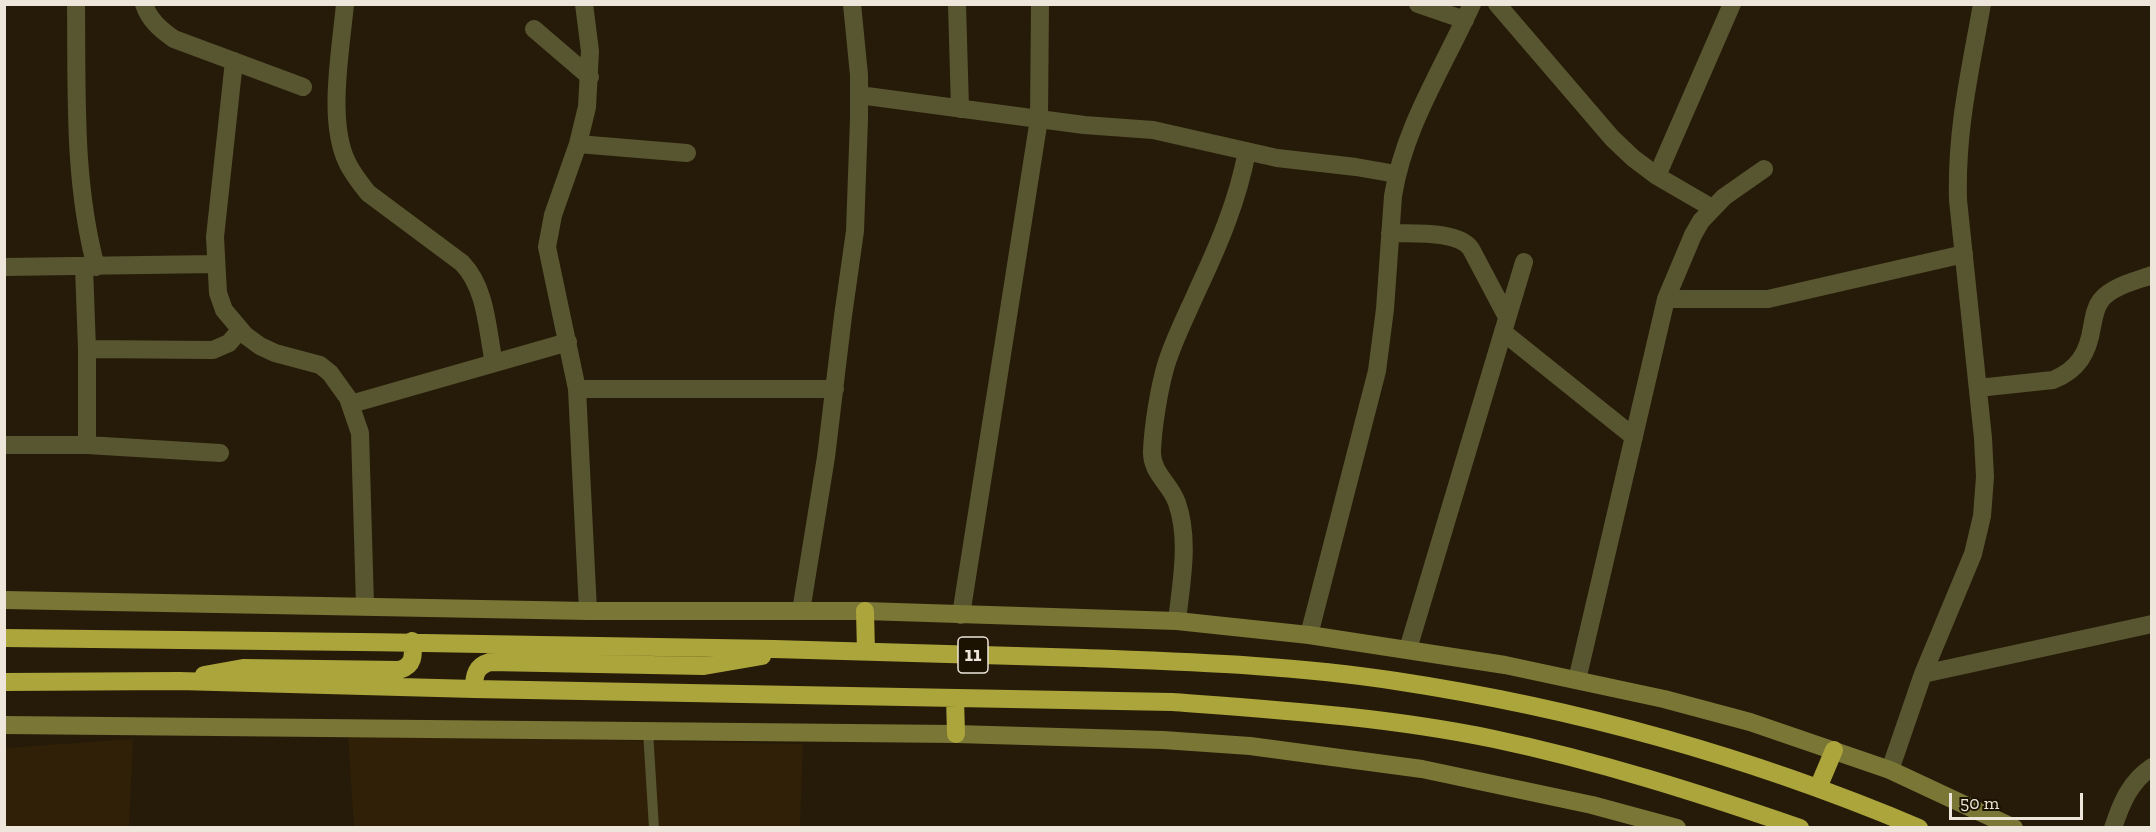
<!DOCTYPE html>
<style>
body{margin:0}
#map{position:relative;width:2156px;height:832px;overflow:hidden;background:#261b09;font-family:"Zilla Slab",serif}
canvas{display:block}
.frame{position:absolute;inset:0;border:6px solid #eee6db;pointer-events:none}
.scale{position:absolute;left:1949px;top:793px;width:134px;height:27px;box-sizing:border-box;border:3px solid #eee6db;border-top:0;padding-left:8px;font-size:18px;line-height:21px;white-space:nowrap;color:#eee6db;-webkit-text-stroke:4px #1c1202;paint-order:stroke}
</style>
<div id="map">
<canvas width="2156" height="832"></canvas>
<div class="frame"></div>
<div class="scale">50 m</div>
</div>
<script>
const ctx = document.querySelector('canvas').getContext('2d');
ctx.lineJoin = 'round';
function fillPath(path, color) {
  ctx.fillStyle = color;
  ctx.fill(path, 'evenodd');
}
function strokePath(path, color, width, dash) {
  ctx.strokeStyle = color;
  ctx.lineWidth = width;
  ctx.lineCap = dash ? 'butt' : 'round';
  ctx.setLineDash(dash || []);
  ctx.stroke(path);
}
function label(font, color, halo, rows, align = 'center') {
  ctx.font = font + ' "Zilla Slab",serif';
  ctx.lineWidth = 4.5;
  ctx.setLineDash([]);
  ctx.textBaseline = 'middle';
  ctx.strokeStyle = halo;
  ctx.fillStyle = color;
  for (const [text, x, y, turn = 0] of rows) {
    ctx.save();
    ctx.translate(x, y);
    ctx.rotate((+turn || 0) * Math.PI / 180);
    ctx.textAlign = isNaN(turn) ? turn : align;
    if (halo) ctx.strokeText(text, 0, 0);
    ctx.fillText(text, 0, 0);
    ctx.restore();
  }
}
const built = new Path2D(`
 M348 735 803 744 800 827H354Z
 M133 739 129 827H5V748Z`);
const lane = new Path2D(`
 M648 731 654 828`);
const street = new Path2D(`
 M76 4C77 93 73 181 96 267
 M144 4C149 20 161 30 174 39L303 87
 M345 4C341 49 327 121 347 162 352 173 360 183 368 193L462 263C487 289 487 330 494 363
 M584 4 590 51 587 107 578 144 553 215 547 247 577 389 588 611
 M957 4 960 109
 M1418 4 1465 20
 M1497 4 1612 138 1633 158 1657 176 1712 208
 M534 29 590 77
 M234 61 215 237 218 293 224 310 245 335 260 346 275 353 320 365 330 373 348 398 360 433 365 605
 M859 95 1084 125 1153 130 1277 158 1356 167 1396 174
 M578 144 687 153
 M1657 176 1732 4
 M1390 233C1412 234 1459 230 1471 249L1507 317
 M4 267 215 264
 M84 267 87 349V445
 M1666 299H1768L1964 254
 M1503 332 1634 437
 M87 349 213 350 229 343 240 330
 M1978 388 2053 380C2078 370 2088 353 2092 327 2094 317 2095 308 2101 300 2112 286 2136 281 2152 275
 M577 389H835
 M351 404 568 342
 M4 445H87L220 453
 M801 611 826 457 843 316 855 231 859 119V75L852 4
 M961 615 1039 119 1040 4
 M1177 621C1181 584 1190 540 1177 503 1171 484 1151 473 1152 451 1153 426 1159 389 1166 365 1174 339 1187 314 1198 289 1219 244 1238 200 1247 151
 M1309 635 1377 371 1385 309 1393 196C1404 127 1443 68 1472 4
 M1408 649 1524 262
 M1923 674 2152 624
 M1577 680 1666 299 1693 235 1701 221 1724 197 1764 169
 M1890 770 1923 674 1973 554 1982 516 1985 477 1983 438 1958 200C1956 130 1970 72 1982 4
 M2113 828C2121 804 2130 781 2152 767`);
const secondary = new Path2D(`
 M4 600 588 611H865L1177 621 1309 635 1505 665 1664 699 1750 722 1890 770 2014 828
 M4 725 956 734 1163 740 1250 746 1422 769 1592 805 1677 828`);
const highway = new Path2D(`
 M865 611 866 651
 M4 638C261 640 517 644 774 649 877 651 981 655 1085 658 1189 662 1293 665 1396 681 1575 708 1751 757 1919 828
 M204 675 243 668 399 670C414 666 414 655 412 641
 M4 682 179 681 474 689 1172 702C1280 710 1388 717 1494 739 1598 761 1699 793 1800 828
 M474 689C474 675 476 666 490 662L704 666 762 656
 M955 698 956 734
 M1818 788 1834 750`);
const shields = [
 [973,655,30]
];
const shieldNames = [
 ["11",973,655]
];
fillPath(built, '#2f2007');
strokePath(lane, '#585630', 10);
strokePath(street, '#585630', 18);
strokePath(secondary, '#797636', 18);
strokePath(highway, '#aba53b', 18);
for (const [x, y, w] of shields) {
  const box = new Path2D();
  box.roundRect(x - w / 2, y - 18, w, 36, 4.5);
  ctx.fillStyle = '#1c1202';
  ctx.fill(box);
  strokePath(box, '#eee6db', 1.5);
}
label('bold 21px', '#eee6db', null, shieldNames);
</script>
